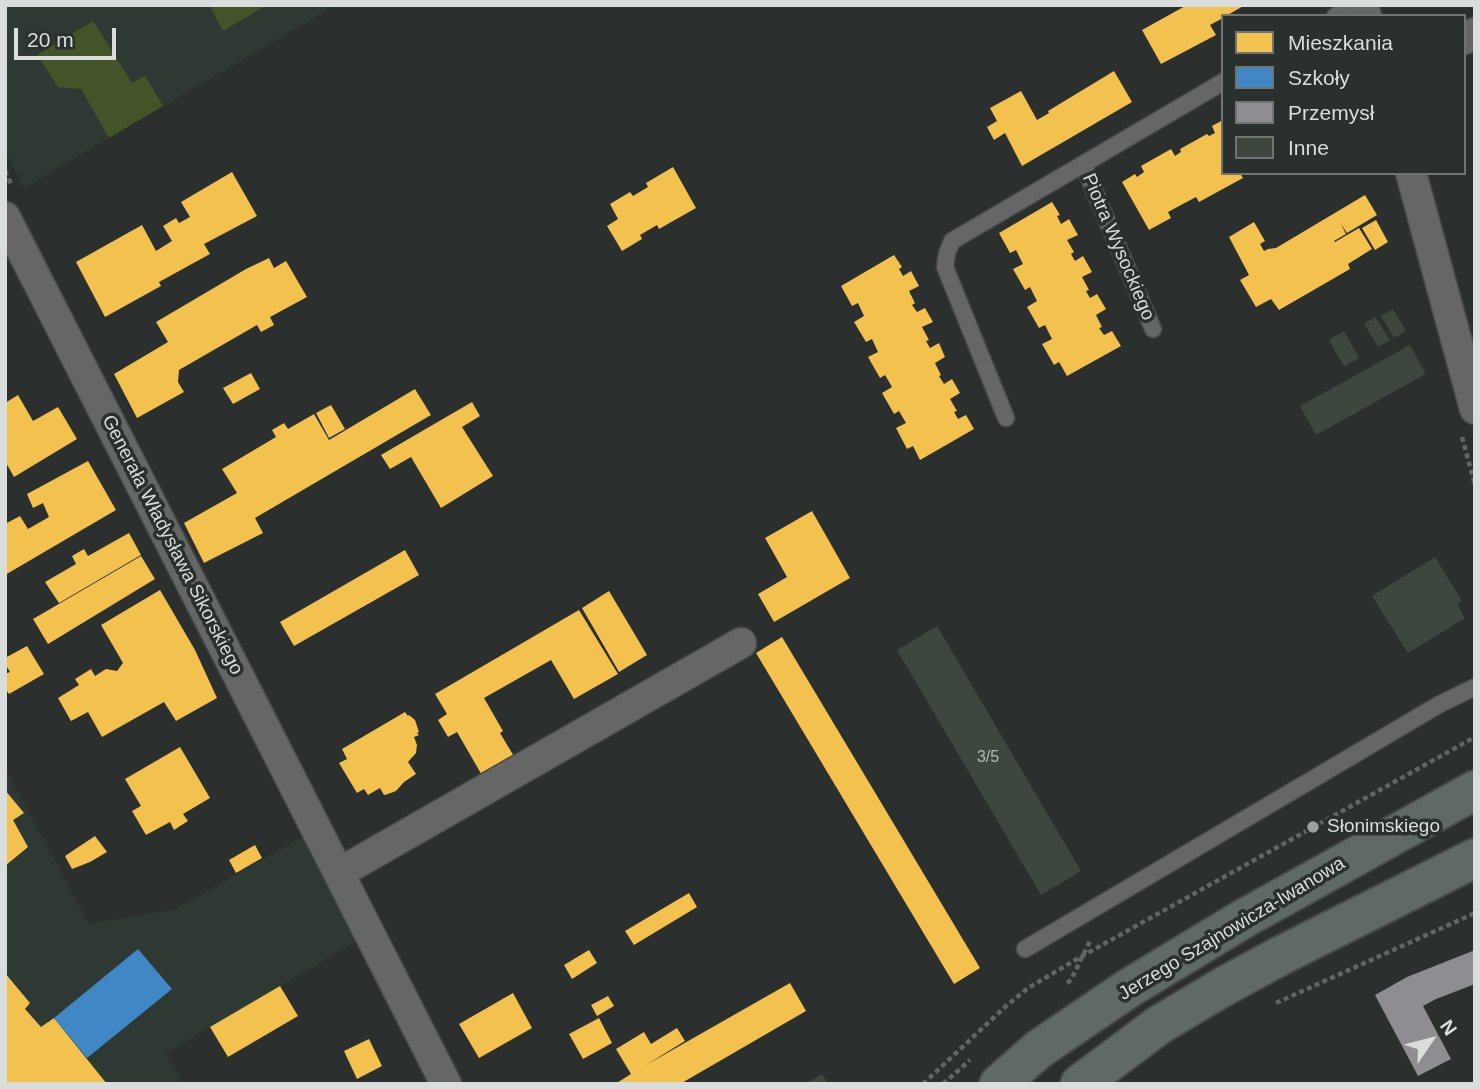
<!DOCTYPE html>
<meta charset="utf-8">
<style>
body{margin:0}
#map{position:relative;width:1480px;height:1089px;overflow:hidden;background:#2b2f2d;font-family:Helvetica,sans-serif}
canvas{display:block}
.frame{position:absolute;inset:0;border:7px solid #d9dddb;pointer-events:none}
.legend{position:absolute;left:1221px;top:14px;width:245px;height:161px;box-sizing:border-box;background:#2a302d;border:2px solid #707573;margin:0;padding:9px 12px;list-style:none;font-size:21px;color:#d9dddb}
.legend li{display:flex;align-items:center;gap:14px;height:35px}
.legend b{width:35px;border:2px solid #707573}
.north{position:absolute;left:1396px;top:1005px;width:70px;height:70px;-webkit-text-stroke:5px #2a302d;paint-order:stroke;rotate:55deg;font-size:19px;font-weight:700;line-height:28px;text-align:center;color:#d9dddb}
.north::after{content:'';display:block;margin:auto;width:24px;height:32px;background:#d9dddb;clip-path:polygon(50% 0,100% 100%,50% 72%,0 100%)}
.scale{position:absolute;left:14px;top:28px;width:102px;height:32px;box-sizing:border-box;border:4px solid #d9dddb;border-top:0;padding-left:9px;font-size:21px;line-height:24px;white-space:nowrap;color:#d9dddb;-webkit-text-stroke:5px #2a302d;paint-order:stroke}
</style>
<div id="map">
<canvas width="1480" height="1089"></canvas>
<div class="frame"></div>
<ul class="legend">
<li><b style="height:19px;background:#f2c14e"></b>Mieszkania</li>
<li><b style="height:19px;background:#3f88c5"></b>Szkoły</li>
<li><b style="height:19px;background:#8d8d92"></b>Przemysł</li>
<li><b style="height:19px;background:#3d473e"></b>Inne</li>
</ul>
<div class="north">N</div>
<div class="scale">20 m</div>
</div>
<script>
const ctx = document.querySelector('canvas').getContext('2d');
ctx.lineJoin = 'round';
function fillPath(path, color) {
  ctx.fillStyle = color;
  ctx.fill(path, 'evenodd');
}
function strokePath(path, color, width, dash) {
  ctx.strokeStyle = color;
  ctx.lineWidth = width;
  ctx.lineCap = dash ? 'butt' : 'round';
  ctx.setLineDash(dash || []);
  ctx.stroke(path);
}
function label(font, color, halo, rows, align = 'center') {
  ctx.font = font + ' Helvetica,sans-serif';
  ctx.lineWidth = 7;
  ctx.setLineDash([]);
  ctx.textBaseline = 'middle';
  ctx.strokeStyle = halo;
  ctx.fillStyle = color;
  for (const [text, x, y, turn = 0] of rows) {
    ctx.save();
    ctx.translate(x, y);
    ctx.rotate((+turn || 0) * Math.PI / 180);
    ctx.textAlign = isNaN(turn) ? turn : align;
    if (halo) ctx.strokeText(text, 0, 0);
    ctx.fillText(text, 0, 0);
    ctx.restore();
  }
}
const built = new Path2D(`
 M5 5H336L24 188 5 151Z
 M5 768 89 924 176 909 305 835 359 940 166 1053 183 1084H5Z`);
const green = new Path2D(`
 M209 5H267L223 31Z
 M93 21 132 83 145 76 163 106 109 138 81 89 58 87 37 55Z`);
const homes = new Path2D(`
 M1187 5H1245L1226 16H1223V18L1210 25 1216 35 1161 64 1142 30Z
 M1114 71 1132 102 1022 166 1005 133 994 140 987 127 997 121 990 108 1021 91 1037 120 1049 113 1048 111Z
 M1223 120V173H1240L1243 178 1199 202 1196 197 1168 212 1171 218 1149 230 1122 182 1135 174 1137 177 1144 172 1141 166 1171 149 1175 156 1181 152 1180 149 1207 134 1209 136 1215 133 1212 126Z
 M673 167 696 208 659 229 657 225 640 235 642 239 622 251 607 226 618 219 610 204 630 192 633 196 648 187 646 183Z
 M232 172 257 216 204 244 210 254 159 282 161 286 105 317 76 262 142 225 156 251 172 241 163 226 176 218 179 223 190 217 181 202Z
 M1365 195 1377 215 1347 233 1341 224 1346 234 1334 241 1335 242 1359 228 1372 249 1348 264 1350 269 1279 310 1271 299 1256 307 1240 280 1249 275 1229 237 1254 222 1265 241 1260 244 1264 251 1268 249 1276 248Z
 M1052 202 1060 215 1057 216 1061 224 1069 219 1078 235 1067 240 1074 252 1071 254 1075 261 1083 256 1092 272 1082 277 1089 290 1086 291 1090 298 1097 294 1106 309 1096 315 1102 327 1099 328 1104 335 1112 331 1121 346 1067 376 1059 362 1054 365 1042 344 1052 339 1045 325 1039 328 1027 307 1037 301 1030 287 1025 290 1013 269 1023 264 1016 250 1010 253 999 233Z
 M1376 220 1388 242 1375 250 1362 228Z
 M894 255 902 267 899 269 903 276 911 271 919 286 909 291 915 303 912 305 917 312 925 308 933 322 922 327 929 340 926 341 930 348 939 343 945 357 935 363 941 375 939 376 944 384 952 379 960 393 950 399 957 411 954 412 958 419 966 415 974 429 920 460 913 446 907 449 896 428 906 423 899 411 894 414 882 393 892 387 885 375 880 378 868 357 878 352 872 339 866 342 854 322 864 316 858 303 852 306 841 286Z
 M269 258 274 268 286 261 307 297 270 317 274 325 261 332 257 325 179 370 178 382 184 392 137 418 114 374 168 342 156 322 246 269Z
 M251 373 260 389 233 404 223 388Z
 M415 389 431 415 255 518 263 533 204 563 184 523 237 493 222 469 276 437 272 430 284 423 288 429 314 414 329 440Z
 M18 395 33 421 58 407 77 439 14 477 5 461V403Z
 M472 402 480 416 462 427 493 476 441 508 411 457 390 469 381 455Z
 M331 405 345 429 329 438 316 413Z
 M88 461 116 510 5 575V524L20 516 28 529 49 517 43 503 33 508 27 494Z
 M812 511 850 578 774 622 758 594 787 577 765 538Z
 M129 533 141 555 59 603 45 582 76 564 72 556 84 549 88 556Z
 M405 550 419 575 294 646 280 622Z
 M141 556 155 579 48 644 33 619Z
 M160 590 195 650 217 698 176 721 164 702 102 737 88 712 71 721 58 698 79 685 75 679 91 669 95 676 106 669 117 671 123 663 101 625Z
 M609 591 647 655 619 672 582 608Z
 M579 610 618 674 574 699 551 660 484 698 503 731 500 733 515 758 483 777 457 732 448 737 438 720 447 714 435 694Z
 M782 637 980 968 954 984 756 653Z
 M27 646 44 674 9 694 5 688V674L10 672 5 664V658Z
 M405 712 408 716 409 715 415 720 419 732 417 733 419 735 414 737 417 745 416 753 408 762 416 774 404 782 396 791 388 794 384 795 380 788 368 795 364 789 357 793 339 763 347 759 342 749Z
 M180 747 210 798 183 814 188 821 174 830 170 822 146 835 132 811 141 806 125 779Z
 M5 790 24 813 13 820 28 847 5 866Z
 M95 836 107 852 90 862 72 869 65 856Z
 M255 845 262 858 236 873 229 860Z
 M689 893 697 907 634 945 625 931Z
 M589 950 597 963 572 979 564 965Z
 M5 973 30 1003 25 1009 41 1027 54 1018 107 1084H5Z
 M790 983 806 1011 680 1084H615L631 1074 616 1049 644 1032 651 1044 677 1028 685 1041 646 1065Z
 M280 986 298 1016 228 1057 210 1027Z
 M513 993 532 1028 479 1058 459 1024Z
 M608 996 614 1006 597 1016 591 1005Z
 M599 1018 612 1043 583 1059 569 1034Z
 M369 1039 382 1066 357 1079 344 1051Z`);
const schools = new Path2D(`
 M138 949 172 989 87 1058 54 1018Z`);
const industry = new Path2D(`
 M1475 950V984L1436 999 1423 1006 1451 1059 1418 1076 1375 995 1407 977Z`);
const building = new Path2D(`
 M1393 309 1406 331 1394 338 1381 316Z
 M1375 317 1390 340 1378 347 1364 324Z
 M1344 331 1359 358 1344 367 1329 340Z
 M1410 345 1426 374 1316 435 1300 406Z
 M1435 557 1462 601 1457 604 1465 618 1408 653 1372 596Z
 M937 626 1081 871 1041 895 897 650Z
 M822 1074 828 1084H805Z`);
const path = new Path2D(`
 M5 171 12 186
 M1462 437 1475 485
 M1067 983 1071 980 1091 939
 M1276 1003 1475 913
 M923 1084 1005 1007 1028 988 1084 955 1475 737
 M943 1084 970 1060`);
const service = new Path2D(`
 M1335 16 1353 5
 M1083 164 1153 329
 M1006 418 945 267 947 253 952 241 1223 82
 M1025 949 1440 704 1475 687`);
const minor = new Path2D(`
 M1363 5 1366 16
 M1464 39 1475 33
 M1411 173 1475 409
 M5 217 446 1084
 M339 873 741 643`);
const primary = new Path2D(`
 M999 1084 1039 1049 1129 988 1243 919 1475 790
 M1080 1084 1159 1025 1221 988 1280 956 1475 858`);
const markers = [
 [1313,827,7,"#9ca09e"]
];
const numberNames = [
 ["3/5",988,758]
];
const streetNames = [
 ["Piotra Wysockiego",1118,247,67],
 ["Generała Władysława Sikorskiego",172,545,63],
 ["Jerzego Szajnowicza-Iwanowa",1232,929,-31]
];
const poiNames = [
 ["Słonimskiego",1327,827]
];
fillPath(built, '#2e3934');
fillPath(green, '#435429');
fillPath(homes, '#f2c14e');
fillPath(schools, '#3f88c5');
fillPath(industry, '#8d8d92');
fillPath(building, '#3d473e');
strokePath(service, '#474a49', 19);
strokePath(minor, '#474a49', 33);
strokePath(primary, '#474a49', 42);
strokePath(path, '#626563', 4.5, [5, 3.5]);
strokePath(service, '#646765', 16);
strokePath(minor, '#646765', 30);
strokePath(primary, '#5f6966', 38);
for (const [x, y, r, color] of markers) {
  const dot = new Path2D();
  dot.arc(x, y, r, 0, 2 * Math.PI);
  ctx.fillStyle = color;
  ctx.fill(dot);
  strokePath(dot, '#2a302d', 2.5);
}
label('16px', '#b2b8b4', null, numberNames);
label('19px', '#d9dddb', '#2a302d', streetNames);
label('19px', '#d9dddb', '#2a302d', poiNames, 'left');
</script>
